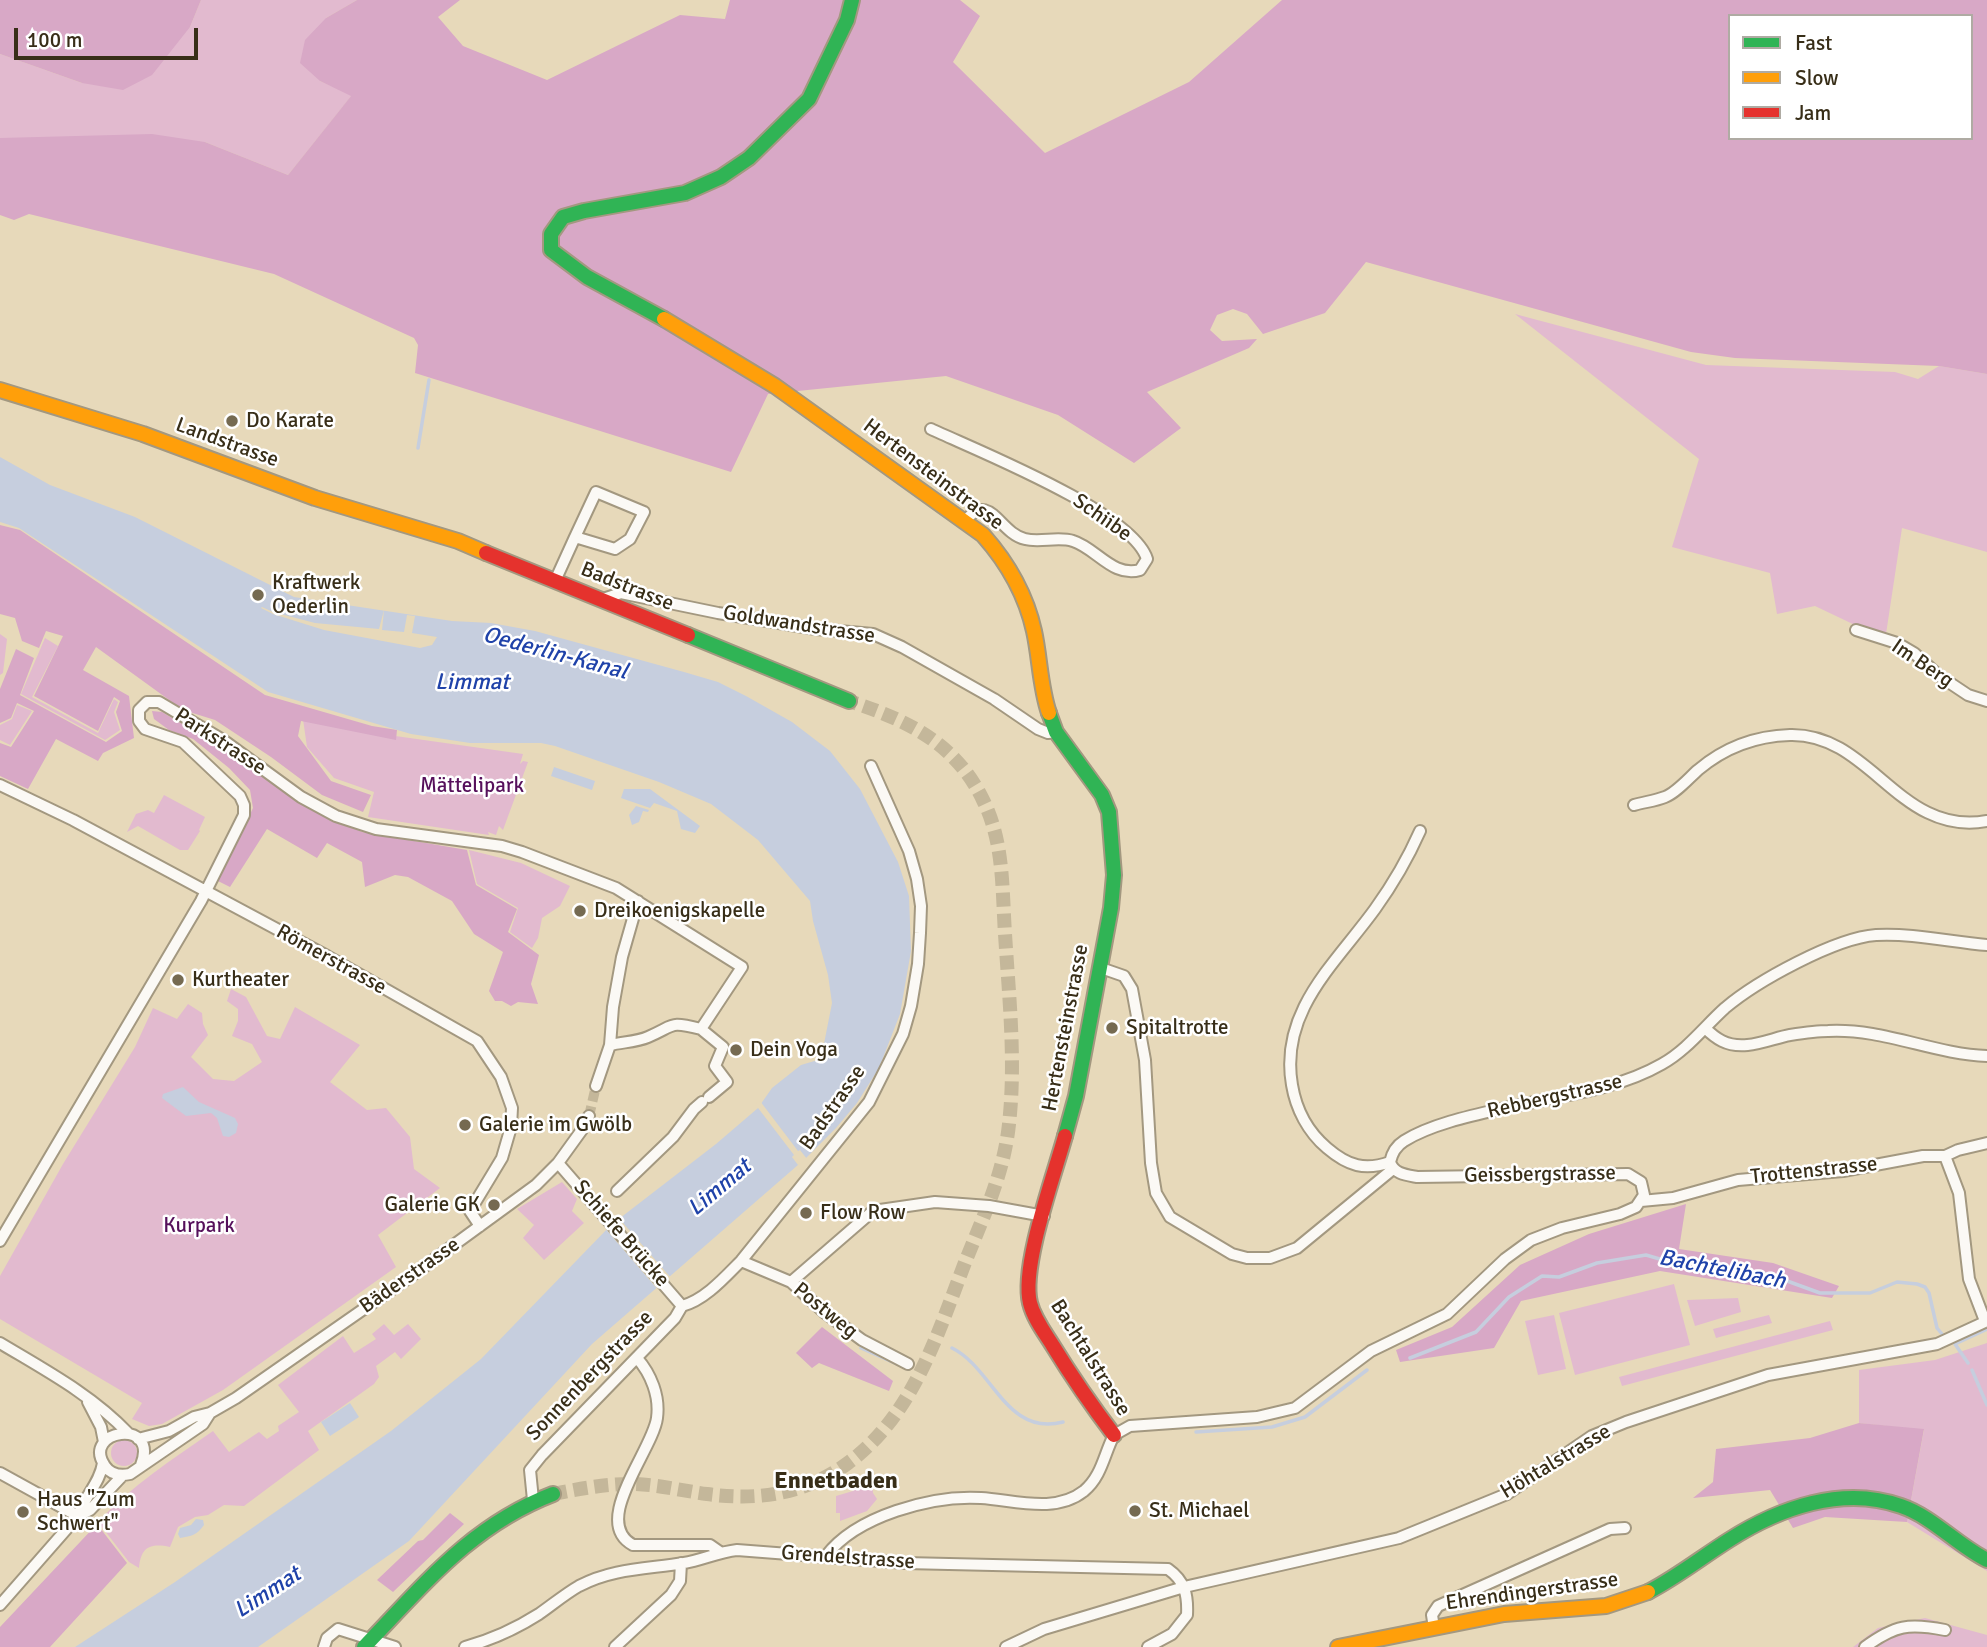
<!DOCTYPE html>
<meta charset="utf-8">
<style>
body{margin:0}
#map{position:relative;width:1987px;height:1647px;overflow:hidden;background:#e7d9ba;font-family:Signika,sans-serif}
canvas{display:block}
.legend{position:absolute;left:1728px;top:14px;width:245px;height:126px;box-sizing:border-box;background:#fff;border:2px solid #afaba3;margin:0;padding:9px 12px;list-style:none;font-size:21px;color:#382e18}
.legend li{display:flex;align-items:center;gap:14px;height:35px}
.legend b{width:35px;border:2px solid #afaba3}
.scale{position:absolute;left:14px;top:28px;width:184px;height:32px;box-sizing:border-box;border:4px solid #382e18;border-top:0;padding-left:9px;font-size:21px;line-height:24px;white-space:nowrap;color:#382e18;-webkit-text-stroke:5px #fff;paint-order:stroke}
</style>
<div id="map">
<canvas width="1987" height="1647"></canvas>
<ul class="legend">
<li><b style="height:9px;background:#30b455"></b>Fast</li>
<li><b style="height:9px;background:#ff9f0a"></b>Slow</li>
<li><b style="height:9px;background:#e5322d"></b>Jam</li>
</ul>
<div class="scale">100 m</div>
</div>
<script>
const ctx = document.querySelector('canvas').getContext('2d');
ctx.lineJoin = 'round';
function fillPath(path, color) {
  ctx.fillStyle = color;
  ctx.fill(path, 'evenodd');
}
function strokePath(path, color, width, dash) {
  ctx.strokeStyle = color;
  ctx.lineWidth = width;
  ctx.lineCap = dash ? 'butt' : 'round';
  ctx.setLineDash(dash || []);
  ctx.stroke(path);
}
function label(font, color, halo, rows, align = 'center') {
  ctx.font = font + ' Signika,sans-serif';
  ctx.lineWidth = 5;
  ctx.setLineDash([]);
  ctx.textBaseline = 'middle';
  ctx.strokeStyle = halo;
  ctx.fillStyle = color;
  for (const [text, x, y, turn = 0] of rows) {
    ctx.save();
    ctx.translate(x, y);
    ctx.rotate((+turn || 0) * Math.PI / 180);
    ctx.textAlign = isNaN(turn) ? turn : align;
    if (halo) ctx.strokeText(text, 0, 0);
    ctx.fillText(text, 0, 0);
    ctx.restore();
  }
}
const green = new Path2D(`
 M201 0H357L326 18 320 81 352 95 288 175 205 142 0 138V54L82 83 190 27Z
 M1515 314 1706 365 1895 372 1918 379 1939 366 1987 374V552L1902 528 1886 634 1857 626 1815 606 1777 614 1770 573 1672 547 1699 459Z
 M0 634 7 639 3 673 0 675Z
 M45 638 58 646 32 697 98 733 114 699 118 702 114 712 120 730 105 740 21 694Z
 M17 705 32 711 10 745 0 740V725L12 719Z
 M302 712 360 731 523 754 520 764 523 761 528 762 503 830 499 826 496 835 488 832 489 835 368 817 374 792 334 778 307 747Z
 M164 795 205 817 199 830 200 831 188 850H180L138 826 127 832 136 814 148 810 154 813Z
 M469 850 521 863 570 886 560 906 542 918 538 938 532 948 510 932 518 908 477 884Z
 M231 989 246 997 267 1036 280 1039 295 1007 360 1045 330 1082 367 1110 386 1108 410 1137 414 1169 440 1188 378 1235 396 1267 223 1390 162 1424 149 1426 132 1419 142 1403 0 1319V1276L63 1164 135 1047 153 1008 177 1019 188 1004 202 1013 203 1024 208 1035 191 1057 213 1079 234 1081 262 1062 252 1044 232 1036 238 1021V1009L227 1001Z
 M562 1182 577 1199 572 1211 584 1223 544 1260 523 1238 534 1225 517 1209Z
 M1674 1284 1690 1345 1575 1375 1559 1313Z
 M1738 1298 1741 1312 1695 1326 1687 1300Z
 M1554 1315 1566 1369 1538 1375 1525 1321Z
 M1769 1315 1772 1323 1716 1338 1713 1329Z
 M1830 1321 1833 1330 1622 1386 1619 1377Z
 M384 1324 394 1335 408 1324 421 1339 401 1359 395 1352 376 1366 379 1377 374 1384 308 1431 319 1450 244 1506 224 1505 208 1515 195 1517 178 1527 170 1547C150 1543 141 1547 139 1568L129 1562 98 1522C131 1486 173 1459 213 1431L229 1452 259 1432 267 1439 279 1431 278 1426 299 1412 278 1385 343 1336 354 1353 376 1339 372 1334Z
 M1987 1343V1571L1907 1522 1924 1430 1859 1423V1370L1935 1360Z
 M111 1453a13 13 0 1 1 26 0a13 13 0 1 1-26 0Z
 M866 1478 872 1480 873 1493 877 1499 867 1511 840 1521V1513H836V1496L853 1491Z
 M1925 1618 1987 1635V1647H1853L1878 1628Z`);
const forest = new Path2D(`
 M0 0H201L190 27 152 75 123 90 82 83 0 54Z
 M357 0H460L438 17 463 46 547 80 680 15 725 19 730 0H960L980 16 953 62 1045 153 1189 82 1282 0H1987V374L1939 366 1735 358 1691 352 1366 262 1325 313 1263 334 1247 314 1233 309 1217 315 1210 330 1222 341 1257 339 1249 348 1147 392 1181 428 1134 463 1058 415 946 376 768 394 731 472 415 373 418 345 414 338 274 274 29 214 14 220 0 215V138L152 134 205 142 288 175 351 96 320 81 300 63 305 40 326 18ZM1730 16H1971V138H1730Z
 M0 525 20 530 265 695 372 726 397 730 396 740 301 721 298 736 331 781 371 795 363 812 322 795 271 757 215 720 183 710 96 647 83 670 129 696 134 738 103 753 98 761 56 739 28 789 0 776V743L11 747 34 711 17 703 11 718 0 723V689L16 649 34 658 20 695 106 742 122 731 116 712 120 701 114 697 98 731 34 696 63 636 46 631 39 648 22 641 15 618 0 614Z
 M152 711 162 712 229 752 288 795 326 815 362 832 467 850 476 885 517 909 508 932 539 955 531 984 538 1004 518 1002 511 1006 502 1001H495L489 991 503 952 474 934 452 901 408 877 395 875 365 887 362 862 327 843 317 858 267 829 230 887 218 881 253 808 250 790 229 768 193 739 169 730 154 719Z
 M1686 1204 1679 1249 1773 1263 1839 1286 1832 1298 1660 1271 1521 1301 1494 1348 1400 1362 1396 1350 1452 1327 1520 1265 1589 1234Z
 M822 1327 893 1381 889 1391 819 1363 812 1368 796 1353Z
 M1859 1423 1924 1429 1907 1522 1825 1517 1793 1528 1770 1490 1693 1498 1713 1482 1716 1449 1810 1438Z
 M450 1513 464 1524 393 1592 377 1580 418 1541 423 1540Z
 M97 1524 127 1563 50 1647H0V1627Z`);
const water = new Path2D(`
 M0 457 50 485 135 517 294 597 452 621 491 623 535 631 684 672 718 682 746 696 792 722 830 751 860 789 898 862 909 896 911 951 900 1014 879 1068 857 1103 836 1128 806 1158 592 1344 409 1541 258 1647H75L175 1582 391 1431 481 1359 611 1225 716 1144 758 1108 772 1088 801 1065 821 1059 832 1003 828 975 813 921 810 901 758 840 711 804 659 782 555 746 541 743H470L411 734 268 692 19 528 0 522Z
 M554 767 595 781 592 790 551 776Z
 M624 789H650L700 826 695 833 681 829 677 811 654 803 650 808 621 798Z
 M636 806 649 810 648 812 643 811 639 822 632 825 629 815Z
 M183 1087 199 1102 235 1118 238 1124 236 1133 229 1137 223 1136 217 1118 211 1113 186 1116 162 1098 163 1094Z
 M350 1403 359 1417 330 1436 321 1422Z
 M196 1519 203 1520 204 1525C197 1535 192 1536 180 1538L178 1534 180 1528 191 1525Z`);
const pier = new Path2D(`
 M262 607 273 612 315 623 379 629 384 610 382 630 404 632 407 615 415 616 412 633 437 637 432 645 420 648 324 630 273 614 261 608Z
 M760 1101 798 1151 800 1150 807 1159 798 1165 792 1157 794 1155 755 1104Z
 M617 1216 672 1279 659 1291 604 1227Z`);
const stream = new Path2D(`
 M418 448 429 380
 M861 1348 897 1364
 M952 1348C993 1368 1006 1437 1063 1422
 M1410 1358 1476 1332 1509 1297 1542 1276 1559 1277 1597 1263 1646 1255 1694 1269 1768 1274 1820 1293H1870L1897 1282 1917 1284 1925 1287 1929 1293 1937 1328 1942 1334
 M1968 1363 1955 1344 1987 1329
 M1972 1370 1987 1405
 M1196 1432 1272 1427 1305 1417 1367 1370`);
const streetTunnel = new Path2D(`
 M589 1116 596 1086`);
const secondaryTunnel = new Path2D(`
 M553 1494C580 1489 608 1483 636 1484 660 1485 684 1491 707 1494 758 1501 806 1494 848 1463 914 1415 938 1332 966 1260 984 1215 1004 1173 1009 1124 1016 1061 1009 997 1005 934 1002 888 1004 842 983 800 955 742 906 720 849 701`);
const street = new Path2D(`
 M931 429C978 451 1132 512 1147 559L1140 570C1113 578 1096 548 1073 541 1058 536 1040 543 1025 539 999 533 990 490 965 521
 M555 581 575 537 615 549 630 539 644 512 596 492 575 537
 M603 599 621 593 718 613 816 629 873 634 902 647 994 699 1038 729 1048 733 1056 732
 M1856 630 1897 643 1914 653 1938 675 1968 695 1987 701
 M0 785 73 820 327 956 477 1041 501 1077 512 1108 511 1127 502 1158 470 1211 480 1226
 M1634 805C1644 802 1655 801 1665 797 1676 793 1688 779 1698 770 1724 748 1755 736 1790 735 1871 733 1899 837 1987 821
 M1101 968 1124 976 1132 989 1145 1060 1151 1163 1156 1193 1170 1217 1232 1254 1247 1258H1270L1297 1248 1393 1169
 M1705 1028C1710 1033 1716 1038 1722 1041 1744 1052 1769 1039 1790 1035 1803 1033 1816 1031 1828 1031 1883 1028 1933 1054 1987 1056
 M701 1029 723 1047 715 1066 727 1082 709 1097
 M596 1086 610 1045 613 1007 622 957 638 901
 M1945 1156 1959 1193 1969 1279 1985 1321
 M1390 1162C1392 1153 1396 1146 1404 1141 1431 1124 1474 1115 1505 1108 1557 1096 1615 1091 1662 1064 1687 1050 1704 1027 1725 1008 1757 981 1835 938 1876 935 1913 933 1951 942 1987 945
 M1390 1162C1365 1171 1348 1166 1327 1148 1308 1132 1296 1109 1292 1085 1279 1011 1336 963 1375 909 1393 884 1408 858 1420 831
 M558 1163 682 1306
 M617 1191 673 1137 694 1109 702 1102
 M1641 1201 1673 1198 1738 1180 1843 1171 1923 1156H1945L1958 1150 1987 1143
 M0 1241 201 901 244 815V805L240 796 183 742 145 729 139 721V710L147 702H159L223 740 301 797 336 816 376 829 502 846 522 852 616 888 742 967 701 1029C668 1021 676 1025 648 1037 637 1042 622 1042 610 1045
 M741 1261 791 1282 824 1312 862 1340 908 1364
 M791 1282 873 1211 935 1202 989 1206 1044 1216
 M682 1306C705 1300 725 1277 741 1261L869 1102 903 1034 911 1006 918 964 920 933 921 906 917 879 909 851 871 766
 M0 1343C45 1370 92 1395 128 1433
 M637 1358C651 1374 660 1396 657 1418 653 1450 590 1522 633 1545H710L720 1552
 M88 1402 101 1427 104 1442
 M138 1439 169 1431 194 1417 210 1413 236 1398 414 1274 536 1185 558 1163 584 1127 589 1116
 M141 1465C160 1417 80 1430 105 1466 111 1475 120 1476 130 1474L203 1424 210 1413
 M0 1473 78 1516
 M533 1500 530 1470 542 1455 675 1318 682 1306
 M78 1516 90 1510 123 1475
 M826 1556C856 1516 932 1495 981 1498 1014 1500 1055 1514 1084 1491 1102 1476 1104 1454 1114 1435L1130 1426 1257 1417 1295 1408 1371 1351 1447 1314 1505 1259 1531 1240 1562 1228 1620 1214 1636 1207 1644 1195 1641 1182 1628 1174 1417 1177C1406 1175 1394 1174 1390 1162
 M0 1605 78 1516C84 1497 100 1483 103 1463
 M1434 1628 1432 1615 1438 1606 1610 1529 1625 1528
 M324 1647 327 1638 338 1629 395 1647
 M465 1647C491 1640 517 1628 539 1614 552 1605 565 1594 579 1586 613 1568 648 1569 684 1563 702 1560 718 1552 737 1550L905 1563 1168 1569C1185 1581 1188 1595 1187 1615L1172 1634 1148 1647
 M615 1647 671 1595 680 1581 681 1563
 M1006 1647 1044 1629 1184 1587 1399 1538 1507 1494 1592 1436 1626 1422 1768 1375 1937 1344 1987 1321
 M1865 1647C1895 1625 1909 1623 1945 1630`);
const fast = new Path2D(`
 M664 319 587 277 551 250V234L563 217 584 211 685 193 721 177 749 158 809 99 847 20 852 0
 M688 635 849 701
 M1049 713 1056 732 1102 795 1109 812 1114 875 1111 908 1076 1096 1065 1136
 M1648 1592C1677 1577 1702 1557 1729 1540 1779 1508 1843 1485 1901 1506 1933 1517 1957 1545 1987 1560
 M364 1647C424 1585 470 1526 553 1494`);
const slow = new Path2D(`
 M664 319 775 386 983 535C1007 562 1026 595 1034 631 1040 658 1040 687 1049 713
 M0 390 143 434 315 498 458 541 486 553
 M1338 1647 1504 1614 1606 1606 1648 1592`);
const jam = new Path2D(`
 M486 553 688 635
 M1065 1136C1054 1176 1021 1266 1030 1303 1034 1319 1045 1333 1053 1346 1072 1377 1092 1406 1114 1435`);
const markers = [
 [232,421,7,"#756a51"],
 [258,595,7,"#756a51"],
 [580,911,7,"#756a51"],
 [178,980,7,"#756a51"],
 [1112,1028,7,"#756a51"],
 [736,1050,7,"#756a51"],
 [465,1125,7,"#756a51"],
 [494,1205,7,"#756a51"],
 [806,1213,7,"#756a51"],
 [1135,1511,7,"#756a51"],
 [23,1512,7,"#756a51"]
];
const poiNames = [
 ["Do Karate",246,421],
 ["Kraftwerk",272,583],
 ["Oederlin",272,607],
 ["Dreikoenigskapelle",594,911],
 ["Kurtheater",192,980],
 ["Spitaltrotte",1126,1028],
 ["Dein Yoga",750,1050],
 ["Galerie im Gwölb",479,1125],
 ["Galerie GK",480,1205,"right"],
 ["Flow Row",820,1213],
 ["Haus \"Zum",37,1500],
 ["Schwert\"",37,1524],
 ["St. Michael",1149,1511]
];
const streetNames = [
 ["Landstrasse",227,443,20],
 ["Hertensteinstrasse",933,475,37],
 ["Schiibe",1102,518,35],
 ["Badstrasse",627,587,22],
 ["Goldwandstrasse",799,625,9],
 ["Im Berg",1922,664,34],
 ["Parkstrasse",220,742,33],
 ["Römerstrasse",331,960,29],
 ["Hertensteinstrasse",1066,1028,-79],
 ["Rebbergstrasse",1555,1097,-13],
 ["Badstrasse",833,1108,-55],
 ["Trottenstrasse",1814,1171,-6],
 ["Geissbergstrasse",1540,1175,-1],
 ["Schiefe Brücke",621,1234,49],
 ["Bäderstrasse",410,1276,-35],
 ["Postweg",825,1311,39],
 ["Bachtalstrasse",1090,1358,58],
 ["Sonnenbergstrasse",590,1376,-46],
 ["Höhtalstrasse",1556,1462,-31],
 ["Grendelstrasse",848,1558,4],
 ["Ehrendingerstrasse",1532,1592,-8]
];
const parkNames = [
 ["Mättelipark",472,786],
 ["Kurpark",199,1226]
];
const waterNames = [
 ["Oederlin-Kanal",555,654,15],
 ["Limmat",472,683],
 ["Limmat",720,1188,-40],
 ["Bachtelibach",1722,1270,11],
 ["Limmat",268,1593,-33]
];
const quarterNames = [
 ["Ennetbaden",836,1482]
];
fillPath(green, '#e2bacf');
fillPath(forest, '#d8a8c6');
fillPath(water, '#c6cede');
fillPath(pier, '#e7d9ba');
strokePath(stream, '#c6cede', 3.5);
strokePath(streetTunnel, '#c4b79a', 10, [10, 5]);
strokePath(secondaryTunnel, '#c4b79a', 14, [14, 7]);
strokePath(street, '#a39880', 14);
strokePath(fast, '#a39880', 18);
strokePath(slow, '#a39880', 18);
strokePath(jam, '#a39880', 18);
strokePath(street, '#fbf9f5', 10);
strokePath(fast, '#30b455', 14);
strokePath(slow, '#ff9f0a', 14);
strokePath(jam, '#e5322d', 14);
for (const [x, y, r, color] of markers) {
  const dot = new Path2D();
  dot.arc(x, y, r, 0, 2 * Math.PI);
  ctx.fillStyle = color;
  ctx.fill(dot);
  strokePath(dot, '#fff', 2.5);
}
label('21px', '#382e18', '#fff', poiNames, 'left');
label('21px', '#382e18', '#fff', streetNames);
label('21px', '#56105b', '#fff', parkNames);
label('italic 23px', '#1f42a9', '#fff', waterNames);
label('bold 24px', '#382e18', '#fff', quarterNames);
</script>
